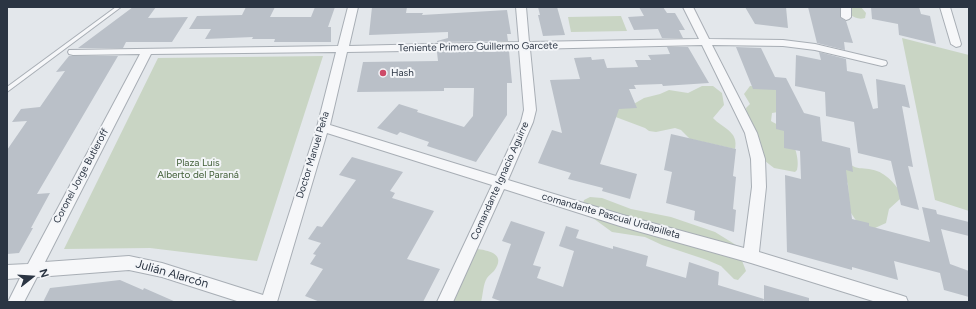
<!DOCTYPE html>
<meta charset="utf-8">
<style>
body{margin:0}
#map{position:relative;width:976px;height:309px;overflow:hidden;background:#e3e7eb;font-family:Figtree,sans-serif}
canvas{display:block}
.frame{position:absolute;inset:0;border:8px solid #2b3543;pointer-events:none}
.north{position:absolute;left:12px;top:257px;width:40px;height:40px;-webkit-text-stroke:3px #f3f5f8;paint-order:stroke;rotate:73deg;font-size:11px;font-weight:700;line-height:16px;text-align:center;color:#2b3543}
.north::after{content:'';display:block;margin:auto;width:14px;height:18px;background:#2b3543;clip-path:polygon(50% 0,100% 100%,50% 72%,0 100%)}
</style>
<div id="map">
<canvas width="976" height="309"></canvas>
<div class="frame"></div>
<div class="north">N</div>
</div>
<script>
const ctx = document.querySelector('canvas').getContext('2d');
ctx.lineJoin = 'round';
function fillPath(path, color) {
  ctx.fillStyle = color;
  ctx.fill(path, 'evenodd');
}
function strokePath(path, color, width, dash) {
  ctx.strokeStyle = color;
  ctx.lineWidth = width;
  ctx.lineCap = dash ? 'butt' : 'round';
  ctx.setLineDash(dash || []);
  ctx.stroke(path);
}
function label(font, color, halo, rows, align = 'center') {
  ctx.font = font + ' Figtree,sans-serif';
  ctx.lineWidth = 4;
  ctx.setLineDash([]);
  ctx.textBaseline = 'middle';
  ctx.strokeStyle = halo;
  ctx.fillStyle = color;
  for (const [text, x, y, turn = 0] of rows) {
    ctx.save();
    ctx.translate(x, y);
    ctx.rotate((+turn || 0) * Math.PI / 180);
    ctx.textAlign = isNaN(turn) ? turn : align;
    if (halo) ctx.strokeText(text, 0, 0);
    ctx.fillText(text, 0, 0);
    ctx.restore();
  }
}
const green = new Path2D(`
 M842 7H861L866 13 865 18C855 21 848 13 842 7Z
 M621 16 627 31 571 32 568 17Z
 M902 38 969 55V211L935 200Z
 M323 56 257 261 150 248 64 249 158 58Z
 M702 86H713L722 93 724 105 713 118C722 128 739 131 735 149L690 139 681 130 675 128 656 132 649 131 645 128 613 116 615 109 632 105 644 98 660 94 669 90 688 93Z
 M750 86 777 87 778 112 772 113 771 121C776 124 783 127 787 132 794 141 800 160 797 170L795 172 774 168 765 161 747 117 746 108 750 104 744 94Z
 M851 165C857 169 862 168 869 169 885 171 893 182 902 194L900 199 889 209 886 223 875 228H867L857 222 849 210 848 184 845 178 842 168Z
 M590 197 602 198 631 209 671 217 715 232 736 245 746 271 738 280 734 279 721 266 707 260 662 245 645 237 612 232 586 213 583 203 584 200Z
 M478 249C491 251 506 255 494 271 492 273 489 275 487 278 483 284 483 295 481 302H448L474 250Z`);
const building = new Path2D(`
 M133 7H156L148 18 188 17 172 42H126L123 48H78Z
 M246 7H275L270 17H311L315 7H335L328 27H331V42H274L275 39H252L253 37 205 39 211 29H189L197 16 242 15Z
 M372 7H407L406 13H423L422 15 507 10 511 34H507L508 41 437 42V41L448 38V32L369 35Z
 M538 7H557L565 35 543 36 538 15H540Z
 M639 7H663L667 13H675L685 30H679L683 38H662L658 29 634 30 628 17 644 16Z
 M745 7 762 8V7H786L788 28 755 24Z
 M808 7H840V17L846 21 853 43 844 42 845 50 817 43Z
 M871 7H919L921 14 930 16 936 44 899 35 898 24 872 19Z
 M667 47H688L709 83 663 86 662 84 634 85 636 89H629L637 108 619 109 600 164 637 174 630 199 602 191 603 188 568 179 571 173 538 163 552 130 562 133 550 80 580 79 574 58 591 57 592 60 604 59 607 68 638 67 635 60H651L648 55 670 54Z
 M736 47 761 48 775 77 786 78 804 113 820 117 822 141 850 148 853 172 846 170 852 219 869 223V226L930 242 922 207 936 210 937 214 969 222V236L941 229 950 264 969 271V297L944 290 940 273 894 261 898 280 852 267V270L787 252 785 175 801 179 800 151 784 148V131L776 129V90L753 89Z
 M509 51 512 83H507V115L476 162 427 146 429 142 400 132 397 135 377 128 399 104 418 110 417 112 464 127 473 116 474 88H444V91L357 92 363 62 438 61 437 52Z
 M819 52 846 59 847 71 862 74 873 109 878 108 876 79 905 85 910 108 902 106 913 167 908 166 919 210 901 205 891 161 858 153 854 122 826 116 825 92 795 86 796 55 821 60Z
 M69 56H118L37 194 50 193 31 228H33L19 253 7 254V150L27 121 12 122 21 109 40 107 65 71 56 72Z
 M671 134 736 149 733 176 736 177 733 209 736 210 734 232 694 220 695 211 666 203 672 172 664 170Z
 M352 157 403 172 390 191 395 193 392 198 434 211 407 259 440 269 423 302H320L305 296 323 269 310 264 316 255 313 254 321 243 308 239 317 226 322 227 356 180 339 175Z
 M511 221 545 232 533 265 541 267 537 278 563 287 574 251 559 246 566 226 579 230 576 238 613 249V246L648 256 646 266 686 278 689 262 719 272 718 285 764 299 763 302H503L492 298 511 244 502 241Z
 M120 280 143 290 144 288 176 302H43L50 288Z
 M764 285 809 298V302H764Z`);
const lane = new Path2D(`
 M116 7H121L7 92V87Z`);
const street = new Path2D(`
 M348 7H358L349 46 519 42 516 7H526L529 42 699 39 683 7H693L709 39 783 40 815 44 886 61 887 63 886 65 882 66 815 50 783 46 712 45 757 133 765 159 766 187 759 252 900 295 906 297 908 302H876L751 263 623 227 504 189 453 302H437L492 185 327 133 277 302H240L162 277 129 270 37 277 24 302H8L20 278 7 279V265L28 264 140 54 73 55 69 54 68 52 69 50 338 46ZM702 45 745 133 751 159 752 187 744 248 623 215 508 180 533 122 536 110 530 49ZM519 49 524 110 521 122 496 176 330 125 347 52ZM336 52 317 127 263 295 162 263 129 256 45 262 151 54Z
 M841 7H851V17L849 19 846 20 841 17Z
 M940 7H950L961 44 960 46 956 47 951 44Z`);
const markers = [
 [383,73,4,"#cd4a68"]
];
const streetNames = [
 ["Teniente Primero Guillermo Garcete",478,47,-1],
 ["Doctor Manuel Peña",313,155,-73],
 ["Coronel Jorge Butleroff",81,176,-62],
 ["Comandante Ignacio Aguirre",500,181,-66],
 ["comandante Pascual Urdapilleta",611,216,16]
];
const poiNames = [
 ["Hash",391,73]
];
const parkNames = [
 ["Plaza Luis",198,163],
 ["Alberto del Paraná",198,175]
];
const nearStreetnames = [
 ["Julián Alarcón",172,274,16]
];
fillPath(green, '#c9d5c4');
fillPath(building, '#bac0c8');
strokePath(lane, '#a8aeb5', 2);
strokePath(street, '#a8aeb5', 2);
fillPath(lane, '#f6f7f9');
fillPath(street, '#f6f7f9');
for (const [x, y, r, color] of markers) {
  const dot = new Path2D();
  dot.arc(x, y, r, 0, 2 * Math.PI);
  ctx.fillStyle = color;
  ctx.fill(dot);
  strokePath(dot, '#f3f5f8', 1.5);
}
label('10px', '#2b3543', '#f3f5f8', streetNames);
label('10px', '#2b3543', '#f3f5f8', poiNames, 'left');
label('10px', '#425f38', '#f3f5f8', parkNames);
label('12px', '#2b3543', '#f3f5f8', nearStreetnames);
</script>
